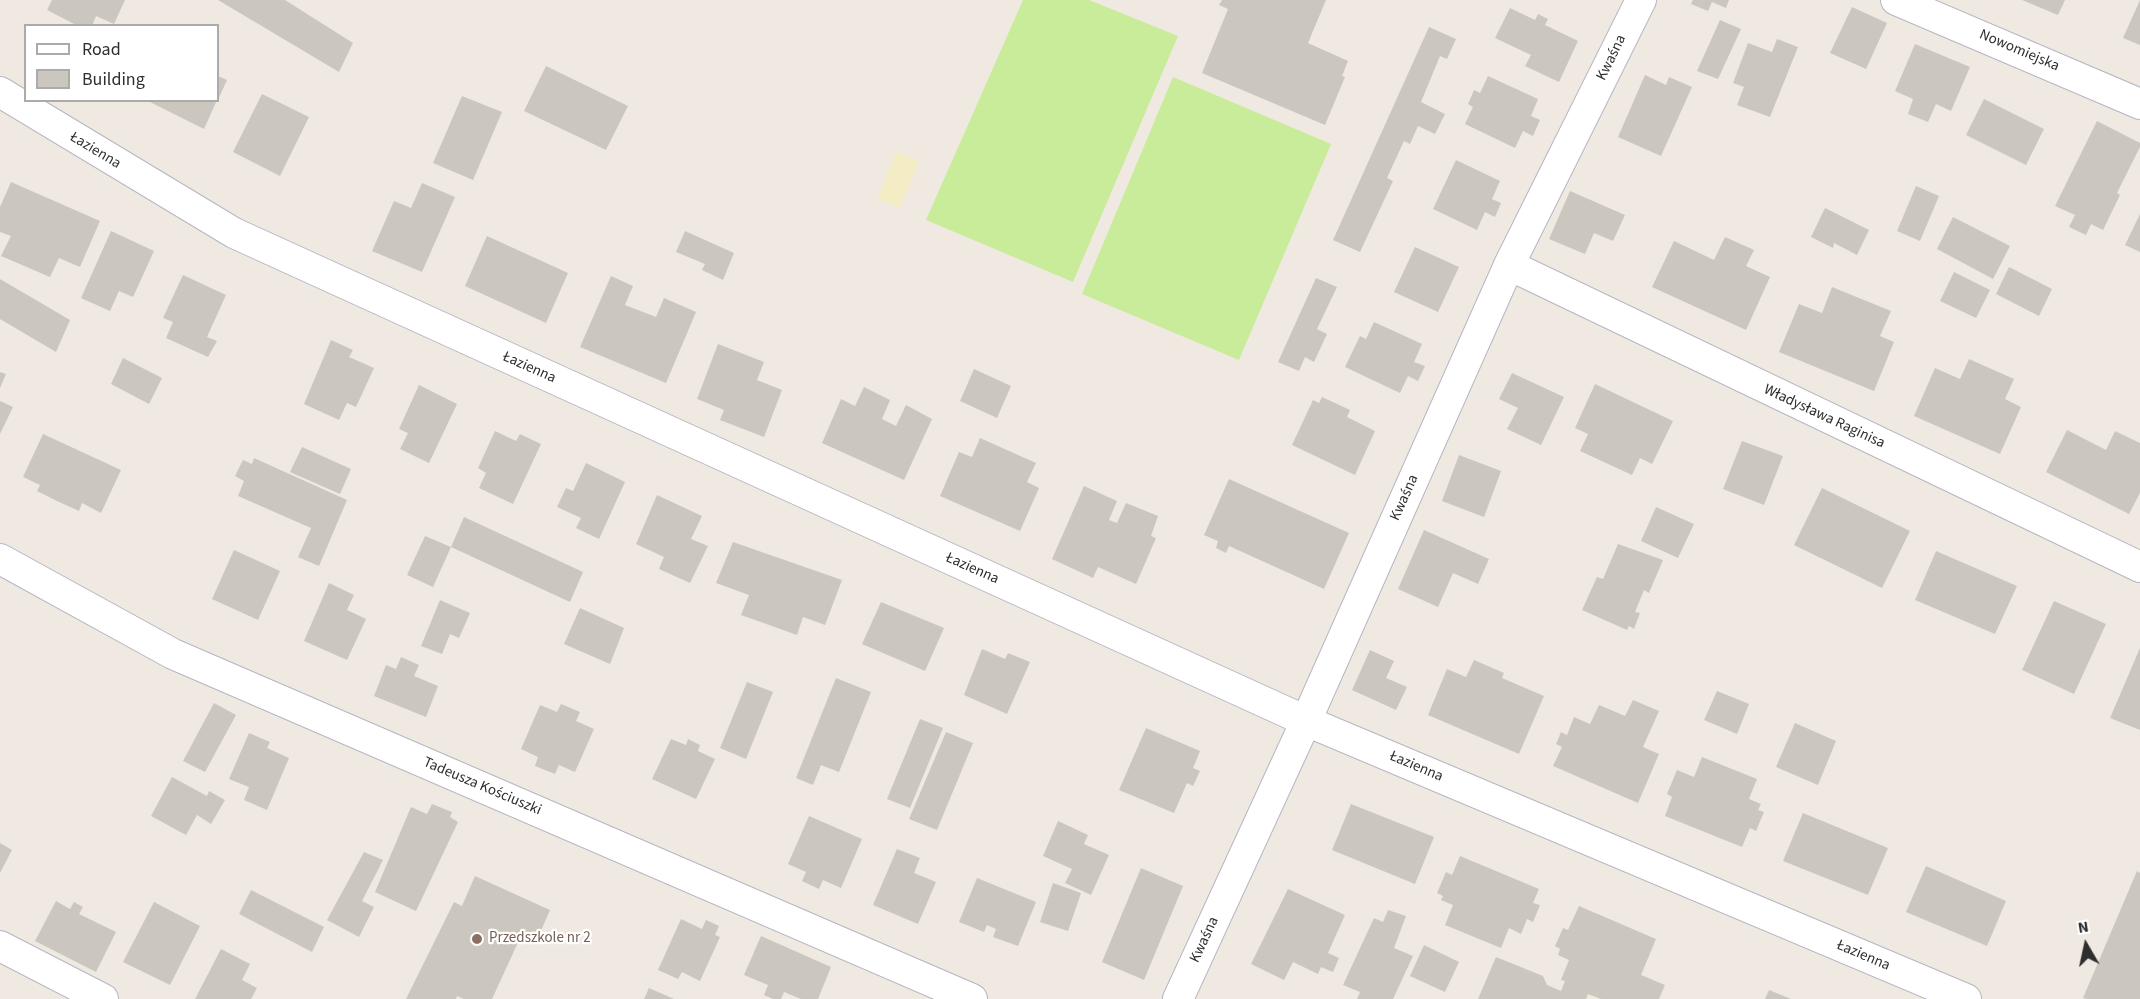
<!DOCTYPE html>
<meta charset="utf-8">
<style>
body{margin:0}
#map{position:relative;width:2140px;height:999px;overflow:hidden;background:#efe9e1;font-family:"Source Sans 3",sans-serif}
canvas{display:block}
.legend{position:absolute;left:24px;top:24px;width:195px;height:78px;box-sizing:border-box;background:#fff;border:2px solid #ababab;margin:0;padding:8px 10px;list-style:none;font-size:18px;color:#2e2e2e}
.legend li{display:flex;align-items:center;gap:12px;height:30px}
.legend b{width:30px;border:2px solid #ababab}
.north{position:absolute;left:2056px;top:915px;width:60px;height:60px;-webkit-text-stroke:4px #fff;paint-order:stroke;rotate:351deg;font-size:16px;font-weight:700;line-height:24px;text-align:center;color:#2e2e2e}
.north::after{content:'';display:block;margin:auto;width:21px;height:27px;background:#2e2e2e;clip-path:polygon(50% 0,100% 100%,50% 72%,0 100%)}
</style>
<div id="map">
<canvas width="2140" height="999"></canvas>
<ul class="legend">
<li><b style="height:8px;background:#fff"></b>Road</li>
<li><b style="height:16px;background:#cbc7bf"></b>Building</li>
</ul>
<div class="north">N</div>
</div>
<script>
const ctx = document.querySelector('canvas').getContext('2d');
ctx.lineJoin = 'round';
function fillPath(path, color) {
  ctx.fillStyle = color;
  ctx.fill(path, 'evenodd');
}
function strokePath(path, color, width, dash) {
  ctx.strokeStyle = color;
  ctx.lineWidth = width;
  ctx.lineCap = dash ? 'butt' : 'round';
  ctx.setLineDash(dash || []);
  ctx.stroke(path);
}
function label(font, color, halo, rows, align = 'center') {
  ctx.font = font + ' "Source Sans 3",sans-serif';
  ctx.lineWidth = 4.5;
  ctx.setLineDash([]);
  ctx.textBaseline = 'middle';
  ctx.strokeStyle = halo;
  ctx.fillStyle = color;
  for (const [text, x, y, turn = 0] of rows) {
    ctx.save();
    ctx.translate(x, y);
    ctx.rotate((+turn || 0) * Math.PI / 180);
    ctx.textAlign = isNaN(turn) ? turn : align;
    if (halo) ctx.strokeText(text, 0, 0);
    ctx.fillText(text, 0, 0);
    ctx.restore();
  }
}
const sand = new Path2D(`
 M896 152 919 161 900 208 877 199Z`);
const pitch = new Path2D(`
 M1023 0H1089L1178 36 1073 282 926 220Z
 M1173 77 1331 144 1239 360 1082 294Z`);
const building = new Path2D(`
 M52 0H125L114 24 96 16 92 26H78L47 10Z
 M218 0H285L353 43 339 72Z
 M1222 0H1326L1308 43 1348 61 1342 76 1345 77 1325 125 1202 73 1228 9 1219 5Z
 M1693 0H1729L1726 8 1712 2 1708 11 1691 4Z
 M2022 0H2065L2058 15Z
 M2140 0V45L2123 38Z
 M1852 7 1887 23 1866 69 1830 53Z
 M1510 8 1535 20 1538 14 1548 19 1545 25 1578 41 1559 82 1525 66 1531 55 1495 38Z
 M1720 20 1741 29 1718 79 1697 71Z
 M1429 27 1456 39 1447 59 1440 56 1421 102 1445 114 1435 134 1418 126 1410 144 1404 141 1387 178 1393 181 1360 252 1333 240Z
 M1777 39 1798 47 1770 117 1737 105 1744 87 1733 83 1748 43 1772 52Z
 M1915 44 1970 67 1951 111 1936 104 1928 122 1908 114 1913 99 1895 91Z
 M546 66 628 106 606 150 524 111Z
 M1645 75 1666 85 1669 77 1692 87 1661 156 1618 137Z
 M218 76 227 80 218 100Z
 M1488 76 1538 99 1531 116 1540 120 1533 136 1523 131 1515 148 1465 124 1473 107 1468 104 1474 90 1480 93Z
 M262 94 309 117 280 176 233 152Z
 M462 96 502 112 473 180 433 163Z
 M1984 99 2044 129 2026 165 1966 135Z
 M146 100H217L204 129Z
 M2097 121 2140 143V147L2117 193 2120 195 2103 230 2091 224 2086 235 2069 227 2075 215 2055 206Z
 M1456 160 1500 181 1492 199 1501 203 1495 217 1485 212 1477 230 1433 209Z
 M11 182 100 221 80 267 59 258 50 277 1 256 11 236 0 232V207Z
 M422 183 455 197 422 272 372 251 394 201 411 208Z
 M1916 186 1939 196 1920 241 1897 231Z
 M1570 191 1625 215 1613 241 1594 233 1585 254 1549 239Z
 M1825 208 1869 230 1857 255 1834 243 1833 248 1811 237Z
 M2140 214V252L2125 245Z
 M1953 217 2010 246 1993 279 1937 249Z
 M111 231 154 251 133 297 119 291 110 311 81 298Z
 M685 231 734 253 723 280 702 270 705 264 676 252Z
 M487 236 568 273 546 323 465 286Z
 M1725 237 1754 250 1746 266 1770 277 1746 330 1652 287 1674 241 1714 260Z
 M1415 247 1459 267 1438 312 1394 292Z
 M2009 267 2052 289 2039 316 1996 294Z
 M1954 272 1990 290 1976 318 1940 301Z
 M183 275 226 295 207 337 217 341 208 357 166 338 173 322 163 318Z
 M611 276 633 286 625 305 656 317 664 298 696 312 666 383 580 347Z
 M1316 278 1337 287 1317 329 1327 334 1314 362 1305 357 1299 371 1278 362Z
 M0 279 70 320 56 352 0 319Z
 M1832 287 1891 311 1880 336 1894 342 1874 391 1779 352 1799 304 1822 313Z
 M1374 322 1422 344 1414 362 1425 366 1418 381 1408 376 1400 393 1345 367 1360 336 1366 339Z
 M331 340 353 350 349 357 374 368 356 407 347 403 339 420 304 404Z
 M718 344 764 362 757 380 782 390 764 437 720 420 724 410 697 399Z
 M123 358 162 378 149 404 111 384Z
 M1969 359 2014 379 2005 399 2021 407 2000 454 1914 416 1935 368 1960 379Z
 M974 369 1011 386 997 418 960 401Z
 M0 372 6 374 0 388Z
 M1512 373 1564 397 1541 445 1507 429 1518 408 1499 399Z
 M1595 384 1673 421 1652 464 1640 458 1632 475 1580 451 1588 434 1575 428Z
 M419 385 457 404 429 463 400 449 408 433 399 429Z
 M864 387 890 400 882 419 896 426 906 405 932 419 904 480 822 443 841 399 855 406Z
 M1322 397 1350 410 1347 417 1375 431 1355 475 1292 445 1313 400 1319 403Z
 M0 401 13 407 0 434Z
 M2067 430 2106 450 2115 431 2140 443V493L2129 514 2046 472Z
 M495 431 516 441 520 434 541 444 513 504 479 488 486 473 478 468Z
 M43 434 121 470 101 513 82 503 79 511 57 501 37 491 40 485 23 477Z
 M980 438 1036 463 1027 482 1039 488 1020 531 940 496 959 452 972 457Z
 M1742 441 1783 456 1764 505 1723 489Z
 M302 447 351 469 340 494 290 472Z
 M1459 455 1501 471 1484 517 1442 501Z
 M254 458 347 500 319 566 298 557 311 528 238 496 244 481 235 476 243 460 252 464Z
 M586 463 625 482 599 539 576 528 581 518 557 507 566 488 573 491Z
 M1229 479 1349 533 1324 589 1229 546 1226 553 1216 548 1218 541 1204 535Z
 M1084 486 1117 501 1109 520 1117 523 1126 503 1158 516 1151 536 1156 538 1136 584 1098 567 1093 578 1052 559Z
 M1822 488 1910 531 1882 588 1794 545Z
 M657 495 702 516 691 539 708 546 690 583 659 569 664 557 636 544Z
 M1656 507 1694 524 1678 558 1641 541Z
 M464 517 583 572 570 602 451 547 433 587 407 575 425 536 451 547Z
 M1424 530 1489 559 1478 584 1453 573 1438 607 1398 589Z
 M733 542 842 580 825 625 803 617 797 635 741 615 749 595 716 583Z
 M1618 544 1663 560 1649 593 1644 590 1635 612 1640 613 1634 629 1629 626 1627 630 1582 610 1597 577 1603 579Z
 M234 550 280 571 258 620 212 599Z
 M1936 551 2017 586 1995 634 1915 600Z
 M329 583 354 595 347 610 366 619 347 660 304 641Z
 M440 600 470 613 459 638 450 634 442 654 421 646Z
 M2054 601 2106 624 2074 694 2022 670Z
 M881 602 944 628 925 671 862 644Z
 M580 608 624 628 610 664 564 644Z
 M2140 648V730L2110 718Z
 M982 649 1005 659 1008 653 1030 662 1007 714 964 695Z
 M1370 650 1394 661 1386 678 1407 687 1396 710 1352 690Z
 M401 657 419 665 414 676 438 686 426 717 374 696 386 665 396 669Z
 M1474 660 1504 673 1502 678 1544 696 1519 754 1428 715 1447 669 1466 677Z
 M836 678 871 692 839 772 821 765 813 785 796 778Z
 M747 682 773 692 746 759 720 748Z
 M1717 691 1749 704 1737 734 1704 720Z
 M1633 700 1659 711 1643 747 1659 754 1638 803 1553 766 1562 747 1556 744 1561 732 1567 735 1574 717 1590 724 1599 705 1625 716Z
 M214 703 236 715 205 772 183 761Z
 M561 704 580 712 576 721 594 729 575 772 559 765 555 774 535 766 538 757 521 749 540 705 557 712Z
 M920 719 943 728 910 808 887 799Z
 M1795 723 1836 741 1818 785 1776 767Z
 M1146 728 1200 751 1193 768 1200 771 1193 786 1187 783 1174 813 1119 790Z
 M946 732 973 743 937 830 909 819Z
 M249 733 270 742 267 748 289 758 267 810 244 800 249 787 229 779Z
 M671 739 686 745 688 739 700 745 698 751 715 759 696 799 652 779Z
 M1702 757 1757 779 1749 799 1761 804 1758 810 1764 812 1756 831 1750 828 1742 847 1665 816 1672 797 1667 794 1677 770 1694 777Z
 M172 777 207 796 209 791 225 800 211 824 197 815 186 835 151 816Z
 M432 804 452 812 450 817 458 822 416 911 375 892 411 807 427 814Z
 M1351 804 1434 837 1415 884 1332 850Z
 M1803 813 1888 848 1868 895 1783 861Z
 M809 816 862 839 841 888 823 880 819 889 802 881 806 872 788 864Z
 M1058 821 1088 835 1084 844 1109 855 1091 895 1065 883 1072 869 1043 856Z
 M0 843 12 850 0 873Z
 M897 849 920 858 914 873 936 882 918 924 873 905Z
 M364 852 383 860 362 901 374 907 359 937 327 920Z
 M1460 856 1539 889 1533 903 1540 905 1533 922 1527 919 1521 934 1509 928 1501 948 1445 925 1453 905 1441 900 1443 896 1437 893 1446 872 1452 875Z
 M1926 866 2006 901 1987 946 1906 912Z
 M1141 868 1183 886 1144 980 1102 962Z
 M2137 871 2140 873V999H2087L2083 998Z
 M475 876 550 910 536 942 521 936 492 999H464L457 996 456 999H406L454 902 462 906Z
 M977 878 1036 902 1018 946 993 937 996 929 987 925 984 932 959 922Z
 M1053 883 1081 893 1068 931 1040 922Z
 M1288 889 1345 915 1328 953 1339 958 1333 972 1321 967 1318 974 1293 962 1284 980 1251 964Z
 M251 890 324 927 312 952 239 914Z
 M56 901 70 909 74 902 83 907 79 914 116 932 96 972 35 941Z
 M154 902 200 926 170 985 123 962Z
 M1579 906 1656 939 1641 975 1665 985 1659 999H1601L1588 994 1586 999H1478L1496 957 1543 976 1547 985 1561 991 1565 981 1561 980 1569 960 1558 955 1560 949 1555 946 1563 928 1568 930Z
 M1388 910 1406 916 1394 948 1413 956 1393 999H1357L1360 992 1343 985 1374 918 1383 922Z
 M681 919 702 929 706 920 719 926 715 935 720 937 700 981 682 972 678 979 658 970Z
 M761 936 831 967 818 999H801L784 992 781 999H773L764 995 768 985 744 975Z
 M1424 945 1459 962 1445 992 1410 976Z
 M221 949 250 964 242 980 257 988 251 999H195Z
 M649 988 674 999H644Z
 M1769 990 1791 999H1765Z`);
const minor = new Path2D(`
 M1896 0 2140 104
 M0 92 234 233 1306 721 1966 999
 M1509 265 2140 567
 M0 559 173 654 972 999
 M0 946 103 999
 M1178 999 1306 721 1509 265 1641 0`);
const markers = [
 [477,939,6,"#8d6e63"]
];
const streetNames = [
 ["Nowomiejska",2019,51,23],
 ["Kwaśna",1612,58,-64],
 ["Łazienna",95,151,31],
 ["Łazienna",529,368,24],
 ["Władysława Raginisa",1824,417,25],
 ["Kwaśna",1405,498,-66],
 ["Łazienna",972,569,24],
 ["Łazienna",1416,767,23],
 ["Tadeusza Kościuszki",482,787,23],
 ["Kwaśna",1205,940,-65],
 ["Łazienna",1863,956,23]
];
const educationNames = [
 ["Przedszkole nr 2",489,939]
];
fillPath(sand, '#f3ecc5');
fillPath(pitch, '#c9ec9a');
fillPath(building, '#cbc7bf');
strokePath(minor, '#b4b7c1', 32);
strokePath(minor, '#fff', 30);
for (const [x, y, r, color] of markers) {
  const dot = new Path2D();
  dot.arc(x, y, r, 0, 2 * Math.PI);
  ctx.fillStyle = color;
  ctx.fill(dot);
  strokePath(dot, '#fff', 2);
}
label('15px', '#2e2e2e', '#fff', streetNames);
label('15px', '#785e54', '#fff', educationNames, 'left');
</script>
